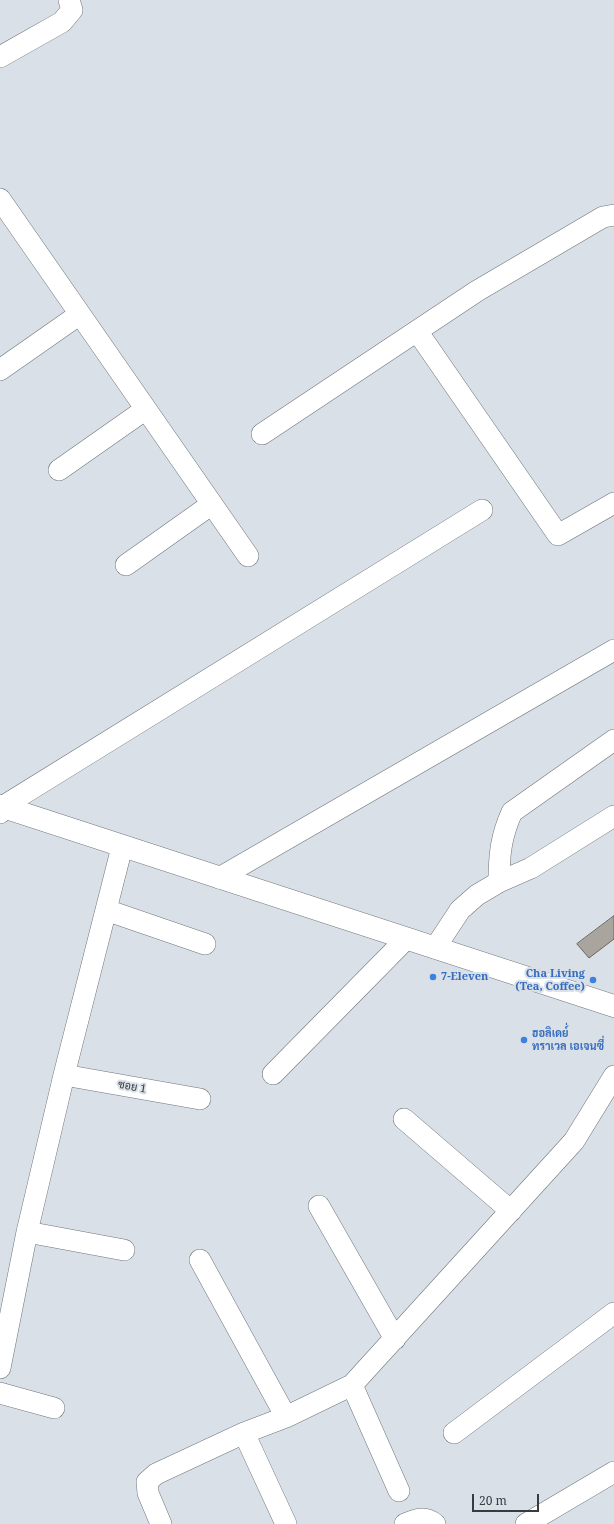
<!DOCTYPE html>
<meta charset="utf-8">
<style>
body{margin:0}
#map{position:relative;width:614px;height:1524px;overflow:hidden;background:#d9e0e7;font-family:"Noto Serif",serif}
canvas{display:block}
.scale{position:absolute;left:472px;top:1494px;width:67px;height:18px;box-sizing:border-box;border:2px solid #393c3f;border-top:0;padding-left:5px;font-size:12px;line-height:14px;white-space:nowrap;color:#393c3f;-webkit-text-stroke:3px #d9e0e7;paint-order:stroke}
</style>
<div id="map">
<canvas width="614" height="1524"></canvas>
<div class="scale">20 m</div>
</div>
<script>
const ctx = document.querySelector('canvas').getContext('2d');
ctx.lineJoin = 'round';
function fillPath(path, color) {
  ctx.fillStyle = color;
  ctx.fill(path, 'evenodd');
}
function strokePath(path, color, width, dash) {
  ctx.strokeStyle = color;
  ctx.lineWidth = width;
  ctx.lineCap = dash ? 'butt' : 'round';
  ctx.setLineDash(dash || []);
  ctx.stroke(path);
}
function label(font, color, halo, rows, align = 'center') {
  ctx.font = font + ' "Noto Serif",Sarabun,serif';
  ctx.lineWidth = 4;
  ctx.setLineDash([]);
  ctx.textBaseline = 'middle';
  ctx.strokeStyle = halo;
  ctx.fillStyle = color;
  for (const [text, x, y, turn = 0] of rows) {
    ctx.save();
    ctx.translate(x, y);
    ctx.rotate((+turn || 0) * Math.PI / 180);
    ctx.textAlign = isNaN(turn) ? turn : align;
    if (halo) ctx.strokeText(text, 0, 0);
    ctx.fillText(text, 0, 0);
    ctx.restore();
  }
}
const building = new Path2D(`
 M614 916V939L589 958 577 944Z`);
const minor = new Path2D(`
 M0 57 62 22 72 10 69 0
 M0 199 248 556
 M417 331 558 535 614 503
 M0 370 80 314
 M262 434 477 291 603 217 614 215
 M59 470 146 409
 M126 565 212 504
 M0 813 2 807 482 510
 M219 878 614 650
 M499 882C499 855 501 836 512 812L614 740
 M106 910 205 944
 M435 948 460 910 477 895 499 882 531 868 614 816
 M273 1074 406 939
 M64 1075 200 1099
 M404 1119 511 1211
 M319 1206 395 1339
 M27 1232 124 1250
 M200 1260 286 1417
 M0 1368 27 1232 64 1075 122 847
 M352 1385 399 1491
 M0 1393 54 1408
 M244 1433 286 1524
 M454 1433 614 1313
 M161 1524 148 1493 147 1482 156 1474 244 1433 286 1417 352 1385 574 1141 614 1076
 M405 1524C416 1519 425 1516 435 1524
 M526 1524 614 1472`);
const major = new Path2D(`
 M0 806 614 1006`);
const markers = [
 [433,977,4,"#3f7fe0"],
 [593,980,4,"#3f7fe0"],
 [524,1040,4,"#3f7fe0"]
];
const shopNames = [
 ["Cha Living",585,974,"right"],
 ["(Tea, Coffee)",585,987,"right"],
 ["7-Eleven",441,977],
 ["ฮอลิเดย์่",532,1034],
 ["ทราเวล เอเจนซี่",532,1047]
];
const streetNames = [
 ["ซอย 1",132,1087,10]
];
fillPath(building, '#a9a49d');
strokePath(building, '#6a655f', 1);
strokePath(minor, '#6f757b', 22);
strokePath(major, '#6f757b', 23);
strokePath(minor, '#fff', 21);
strokePath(major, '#fff', 22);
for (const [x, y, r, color] of markers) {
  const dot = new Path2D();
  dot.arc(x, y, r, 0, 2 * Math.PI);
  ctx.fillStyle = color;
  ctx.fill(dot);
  strokePath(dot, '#d9e0e7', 1.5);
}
label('bold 11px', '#366cbe', '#d9e0e7', shopNames, 'left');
label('11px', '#393c3f', '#d9e0e7', streetNames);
</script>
